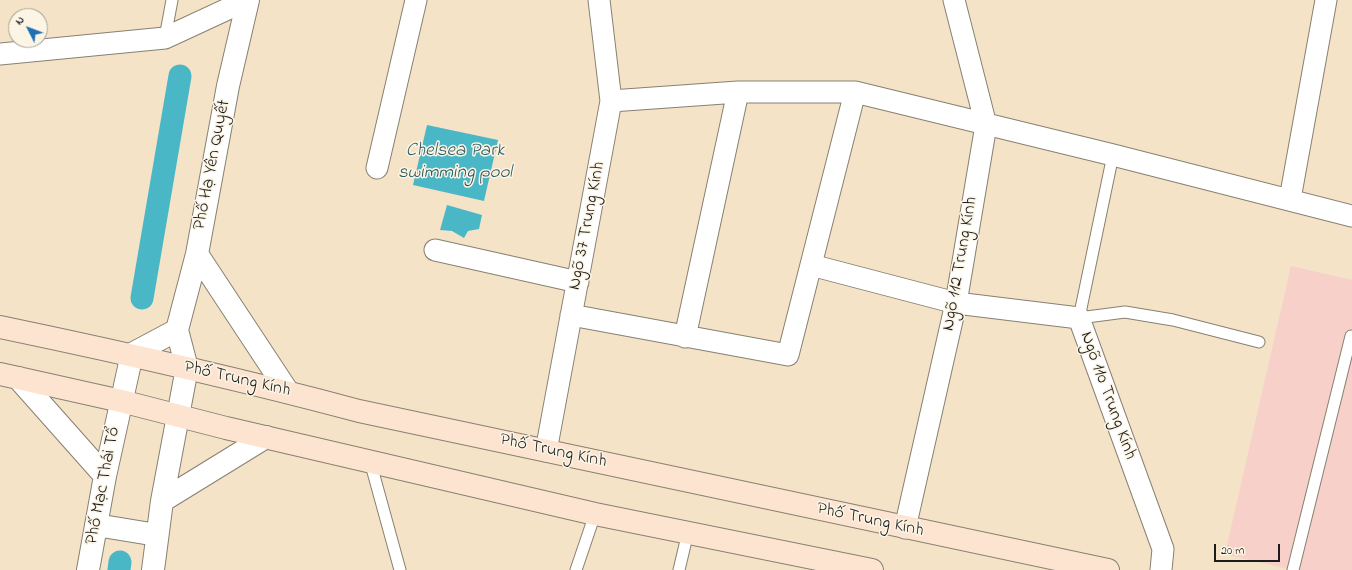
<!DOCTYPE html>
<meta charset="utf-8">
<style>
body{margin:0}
#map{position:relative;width:1352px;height:570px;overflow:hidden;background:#f4e3c7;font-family:"Indie Flower",sans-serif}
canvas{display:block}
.north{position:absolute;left:8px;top:8px;width:40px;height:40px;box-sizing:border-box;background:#fcf5e5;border:1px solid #a29e95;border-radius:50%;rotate:312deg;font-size:11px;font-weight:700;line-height:16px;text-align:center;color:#1c1c1c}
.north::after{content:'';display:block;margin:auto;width:14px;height:18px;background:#1f6fb2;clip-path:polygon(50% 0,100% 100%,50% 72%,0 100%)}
.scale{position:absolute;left:1214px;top:544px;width:66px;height:18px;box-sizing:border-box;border:2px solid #1c1c1c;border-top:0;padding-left:5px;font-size:12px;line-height:14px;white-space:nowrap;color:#1c1c1c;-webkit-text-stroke:3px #fcf5e5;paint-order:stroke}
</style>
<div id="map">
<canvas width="1352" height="570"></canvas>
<div class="north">N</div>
<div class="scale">20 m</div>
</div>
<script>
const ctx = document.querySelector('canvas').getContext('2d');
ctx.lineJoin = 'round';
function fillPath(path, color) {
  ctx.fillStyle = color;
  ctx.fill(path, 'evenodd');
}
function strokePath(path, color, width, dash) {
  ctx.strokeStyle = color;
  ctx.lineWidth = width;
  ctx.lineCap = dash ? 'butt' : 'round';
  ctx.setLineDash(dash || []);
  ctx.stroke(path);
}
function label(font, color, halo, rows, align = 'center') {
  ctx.font = font + ' "Indie Flower",sans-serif';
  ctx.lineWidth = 3;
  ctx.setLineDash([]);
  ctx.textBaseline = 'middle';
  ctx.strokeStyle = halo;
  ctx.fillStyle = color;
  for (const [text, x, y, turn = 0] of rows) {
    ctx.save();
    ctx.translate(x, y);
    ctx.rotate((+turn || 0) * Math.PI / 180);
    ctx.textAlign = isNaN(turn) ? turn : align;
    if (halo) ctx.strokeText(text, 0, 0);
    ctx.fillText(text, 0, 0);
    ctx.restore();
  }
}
const built = new Path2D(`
 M1291 266 1352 280V570H1292L1225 554Z`);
const water = new Path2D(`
 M427 125 498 140 484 201 413 185Z
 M447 205 482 215 479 229 468 231 464 238 452 231 440 230Z`);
const canal = new Path2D(`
 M142 298 180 76
 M119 570 120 562`);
const service = new Path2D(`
 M165 38 172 0
 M1113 155 1079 318 1125 312 1173 320 1259 342
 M370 461 400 570
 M576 570 595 514
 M679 570 688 532
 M1293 570 1351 336`);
const minor = new Path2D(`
 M0 54 165 38 247 0
 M611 101 738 92H855L1113 155 1352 216
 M377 168 416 0
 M1290 199 1326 0
 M435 250 578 282
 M811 265 956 303 1079 318 1163 549 1161 570
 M571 315 788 355 855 92
 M685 337 738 92
 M546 451 611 101 599 0
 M905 528 956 303 986 125 954 0`);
const tertiary = new Path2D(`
 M197 254 288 392
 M18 378 105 476
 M162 501 266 437
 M96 525 157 535
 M88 570 105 476 132 354 177 330
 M153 570 162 501 187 368 177 330 197 254 228 86 248 0`);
const secondary = new Path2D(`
 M0 327C120 352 240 379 359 411L1108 570
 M0 374 121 401 226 428 595 514 872 570`);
const streetNames = [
 ["Phố Hạ Yên Quyết",213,165,-79],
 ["Ngõ 37 Trung Kính",588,226,-79],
 ["Ngõ 112 Trung Kính",961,264,-80],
 ["Phố Trung Kính",237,380,13],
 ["Ngõ 110 Trung Kính",1107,396,70],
 ["Phố Trung Kính",553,452,12],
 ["Phố Mạc Thái Tổ",104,486,-79],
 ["Phố Trung Kính",870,521,12]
];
const waterNames = [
 ["Chelsea Park",455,152],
 ["swimming pool",455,174]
];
fillPath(built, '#f7d0ca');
fillPath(water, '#4ab7c6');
strokePath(canal, '#4ab7c6', 23);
strokePath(service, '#888072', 13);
strokePath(minor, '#888072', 23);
strokePath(tertiary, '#888072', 24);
strokePath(secondary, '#888072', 24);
strokePath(service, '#fff', 11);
strokePath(minor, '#fff', 21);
strokePath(tertiary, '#fff', 22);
strokePath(secondary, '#fde4d1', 22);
label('18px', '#1c1c1c', '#fcf5e5', streetNames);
label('italic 19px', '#2e5a60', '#fcf5e5', waterNames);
</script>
